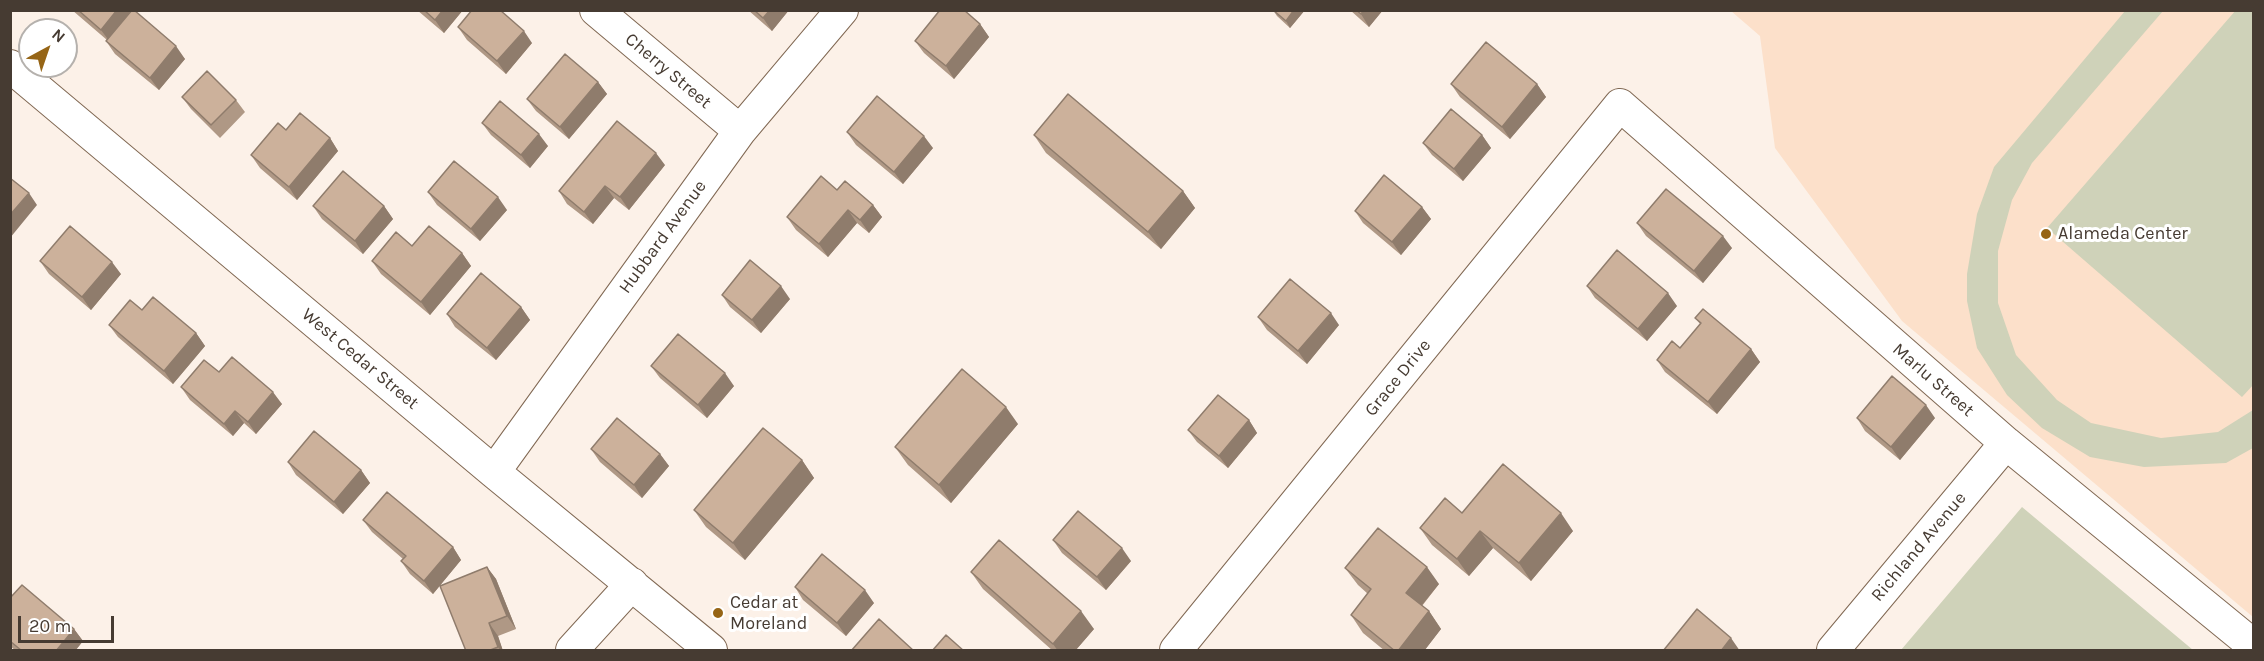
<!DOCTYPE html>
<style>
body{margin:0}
#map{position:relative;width:2264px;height:661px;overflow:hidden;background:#fcf1e8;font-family:Karla,sans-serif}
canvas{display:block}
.frame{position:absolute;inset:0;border:12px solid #463b32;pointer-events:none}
.north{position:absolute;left:18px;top:18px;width:60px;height:60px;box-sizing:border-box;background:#fff;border:2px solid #b5b1ad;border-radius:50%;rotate:40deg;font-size:16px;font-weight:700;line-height:24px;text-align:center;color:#463b32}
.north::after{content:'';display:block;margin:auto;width:21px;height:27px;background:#966516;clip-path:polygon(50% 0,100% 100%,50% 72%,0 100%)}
.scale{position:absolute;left:18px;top:616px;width:96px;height:27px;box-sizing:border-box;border:3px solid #463b32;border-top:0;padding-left:8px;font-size:18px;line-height:21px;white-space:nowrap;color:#463b32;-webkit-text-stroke:4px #fff;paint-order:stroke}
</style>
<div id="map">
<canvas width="2264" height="661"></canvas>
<div class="frame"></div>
<div class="north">N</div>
<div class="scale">20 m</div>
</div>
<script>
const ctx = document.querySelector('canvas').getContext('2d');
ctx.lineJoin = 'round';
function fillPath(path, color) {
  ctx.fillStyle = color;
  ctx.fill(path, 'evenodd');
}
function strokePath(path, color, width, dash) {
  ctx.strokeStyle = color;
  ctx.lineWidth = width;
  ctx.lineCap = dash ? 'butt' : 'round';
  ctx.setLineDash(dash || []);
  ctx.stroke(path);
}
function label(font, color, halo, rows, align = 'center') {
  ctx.font = font + ' Karla,sans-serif';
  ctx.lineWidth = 6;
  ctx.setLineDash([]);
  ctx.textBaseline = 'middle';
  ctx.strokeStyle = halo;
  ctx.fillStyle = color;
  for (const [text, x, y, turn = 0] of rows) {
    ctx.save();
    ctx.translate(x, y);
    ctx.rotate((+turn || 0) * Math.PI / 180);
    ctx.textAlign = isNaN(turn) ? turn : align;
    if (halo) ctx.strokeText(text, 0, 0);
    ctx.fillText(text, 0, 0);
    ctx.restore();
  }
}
const built = new Path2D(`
 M1731 11H2253V617L1902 321 1775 148 1760 36Z`);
const green = new Path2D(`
 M2236 10 2254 11V384L2242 397 2047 228Z
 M2125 11H2163L2032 163 2012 200 1998 251V303L2016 355 2057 400 2091 423 2161 438 2218 432 2253 410V448L2226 463 2144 467 2090 457 2042 428 2007 395 1977 348 1967 301V274L1977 214 1994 167Z
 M2022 507 2193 650H1901Z`);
const minor = new Path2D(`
 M596 10 740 131
 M10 66 494 472 711 650
 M494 472 740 131 842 10
 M572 650 632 584
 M1176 650 1620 105 2006 443 2254 646
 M1833 650 2006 443`);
const wall = new Path2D(`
 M72 10H137L135 12 185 59 159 90 115 54 106 41 107 40Z
 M417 10H463L444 33Z
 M748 10H789L772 31Z
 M1273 10H1305L1290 28 1277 16Z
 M1350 10H1383L1369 27Z
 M980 24 989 37 954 79 924 53 915 41Z
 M458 27 532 43 506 74 467 40Z
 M598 82 607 94 569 139 536 111 527 99Z
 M1451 84H1537L1546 97 1510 139 1460 97Z
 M182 97 236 100 245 112 220 138 191 109Z
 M482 123 548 146 530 168 491 135Z
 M286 130 330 138 338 151 297 200 260 168 251 155Z
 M847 132 933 148 903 184 856 145Z
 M1034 135 1183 191 1195 208 1161 249 1046 153Z
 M1482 135 1491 148 1463 181 1432 155 1423 143Z
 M665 165 629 210 614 198 593 224 567 204 559 191Z
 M837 190 873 205 882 217 869 233 857 223 828 257 796 230 787 217Z
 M428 192 507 210 480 241 437 205Z
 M313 206H384L393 219 363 254 322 219Z
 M1422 207 1431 219 1401 255 1363 223 1355 211Z
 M1637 223 1732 248 1703 283 1646 236Z
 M412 246 462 253 471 266 430 315 381 274 372 261Z
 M40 261 121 274 91 310 49 274Z
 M1587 286 1677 306 1647 341 1595 298Z
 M722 295 790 299 761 333 730 307Z
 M521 307 530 320 496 360 455 327 447 314Z
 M142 310 196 333 205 346 173 384 118 337 109 325Z
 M1258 317 1339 325 1307 364 1267 330Z
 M1695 318 1751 349 1760 362 1717 414 1665 372 1657 360 1680 348 1700 324Z
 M651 366 734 386 707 418 660 378Z
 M219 372 282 404 256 434 244 423 233 436 190 400 181 387Z
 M1857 418H1935L1900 460 1865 431Z
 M1249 420 1257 433 1228 468 1197 442 1188 430Z
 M1018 424 951 503 908 465 895 447Z
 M591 449 660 454 669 466 642 498 600 462Z
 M802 460 814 478 745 560 706 527 694 510Z
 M288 462 361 470 370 483 343 514 296 475Z
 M1462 513 1573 531 1531 581 1493 548 1469 576 1432 545 1420 528Z
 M363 520 453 547 461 560 433 594 410 574 401 561 403 559 372 532Z
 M1053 540 1131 561 1106 590 1062 553Z
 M487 567 496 579 516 629 498 636 503 651H466Z
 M1345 568 1439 584 1422 606 1429 611 1441 629 1424 651H1385L1363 633 1351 615 1368 594 1358 585Z
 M971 572 1094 629 1075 651H1053L983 589Z
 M795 587 874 603 846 636 803 600Z
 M10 598 74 629 83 641 75 651H16L10 646Z`);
const shadedWall = new Path2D(`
 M117 10H137L110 42 101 30Z
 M443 10H463L444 33 435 20Z
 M770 10H789L772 31 763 18Z
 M1294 10H1305L1290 28 1286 21Z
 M1364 10H1383L1369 27 1361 14Z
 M980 24 989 37 954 79 946 66Z
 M524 31 532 43 506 74 497 61Z
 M176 46 185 59 159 90 150 78Z
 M598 82 607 94 569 139 560 127Z
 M1537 84 1546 97 1510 139 1502 127Z
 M539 134 548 146 530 168 521 155Z
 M1482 135 1491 148 1463 181 1454 169Z
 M924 136 933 148 903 184 894 172Z
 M330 138 338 151 297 200 289 187Z
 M656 153 665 165 629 210 620 197Z
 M605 186 614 198 593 224 584 212Z
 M1183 191 1195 208 1161 249 1148 232Z
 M29 193 37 205 10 238V215Z
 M498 197 507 210 480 241 471 229Z
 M873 205 882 217 869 233 860 220Z
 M384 206 393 219 363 254 355 241Z
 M1422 207 1431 219 1401 255 1392 242Z
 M848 210 857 223 828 257 819 244Z
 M1723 236 1732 248 1703 283 1694 271Z
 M462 253 471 266 430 315 421 302Z
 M112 262 121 274 91 310 82 297Z
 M781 286 790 299 761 333 752 320Z
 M1668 293 1677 306 1647 341 1638 329Z
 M521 307 530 320 496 360 487 348Z
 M1331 313 1339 325 1307 364 1298 351Z
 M196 333 205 346 173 384 164 371Z
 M1751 349 1760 362 1717 414 1708 402Z
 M725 373 734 386 707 418 698 405Z
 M273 392 282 404 256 434 248 422Z
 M1926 405 1935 418 1900 460 1891 447Z
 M1006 407 1018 424 951 503 939 485Z
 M235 411 244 423 233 436 224 424Z
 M1249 420 1257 433 1228 468 1219 456Z
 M660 454 669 466 642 498 634 485Z
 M802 460 814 478 745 560 733 543Z
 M361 470 370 483 343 514 334 502Z
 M1561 513 1573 531 1531 581 1519 563Z
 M1480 531 1493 548 1469 576 1457 559Z
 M453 547 461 560 433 594 424 581Z
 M1122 548 1131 561 1106 590 1097 577Z
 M487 567 496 579 516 629 507 616Z
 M1427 567 1439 584 1418 610 1406 593Z
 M865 590 874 603 846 636 837 623Z
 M1081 611 1094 629 1075 651H1058L1053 644Z
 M1429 611 1441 629 1424 651H1398Z
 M489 623 498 636 503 651H501L498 647Z
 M74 629 83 641 75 651H56Z
 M1731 638 1740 651H1721Z`);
const building = new Path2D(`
 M78 10H117L101 30Z
 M132 10H134L176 46 150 78 106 41Z
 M424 10H443L435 20Z
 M472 10H500L524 31 497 61 458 27Z
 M754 10H770L763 18Z
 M940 10H964L980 24 946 66 915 41Z
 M1273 10H1294L1286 21Z
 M1356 10H1364L1361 14Z
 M1486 42 1537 84 1502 127 1451 84Z
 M565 54 598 82 560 127 527 99Z
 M207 71 236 100 211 125 182 97Z
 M1068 94 1183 191 1148 232 1034 135Z
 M877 96 924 136 894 172 847 132Z
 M500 101 539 134 521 155 482 123Z
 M1451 109 1482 135 1454 169 1423 143Z
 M300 113 330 138 289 187 251 155 278 123 286 130Z
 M617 121 656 153 620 197 605 186 584 212 559 191Z
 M454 161 498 197 471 229 428 192Z
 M343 171 384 206 355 241 313 206Z
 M1384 175 1422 207 1392 242 1355 211Z
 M821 176 837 190 845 181 873 205 860 220 848 210 819 244 787 217Z
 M10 178 29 193 10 215Z
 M1666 189 1723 236 1694 271 1637 223Z
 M70 226 112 262 82 297 40 261Z
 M429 226 462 253 421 302 372 261 396 232 412 246Z
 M1617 250 1668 293 1638 329 1587 286Z
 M750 260 781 286 752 320 722 295Z
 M481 273 521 307 487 348 447 314Z
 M1290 279 1331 313 1298 351 1258 317Z
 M153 297 196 333 164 371 109 325 130 300 142 310Z
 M1703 309 1751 349 1708 402 1657 360 1672 341 1680 348 1701 323 1695 318Z
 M678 334 725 373 698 405 651 366Z
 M232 357 273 392 248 422 235 411 224 424 181 387 204 360 219 372Z
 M962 369 1006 407 939 485 895 447Z
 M1892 376 1926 405 1891 447 1857 418Z
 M1218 395 1249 420 1219 456 1188 430Z
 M617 418 660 454 634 485 591 449Z
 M763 428 802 460 733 543 694 510Z
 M314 431 361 470 334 502 288 462Z
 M1503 464 1561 513 1519 563 1480 531 1457 559 1420 528 1445 498 1462 513Z
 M387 492 453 547 424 581 401 561 406 556 363 520Z
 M1078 511 1122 548 1097 577 1053 540Z
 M1378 528 1427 567 1406 593 1429 611 1398 651H1395L1351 615 1371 589 1345 568Z
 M999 540 1081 611 1053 644 971 572Z
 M822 554 865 590 837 623 795 587Z
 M487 567 507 616 489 623 498 647 488 651H466L440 586Z
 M22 585 74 629 56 651H22L10 641V598Z
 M1697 609 1731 638 1721 651H1663Z
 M879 619 914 651H851Z
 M946 635 964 651H932Z`);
const markers = [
 [2046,234,6,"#966516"],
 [718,613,6,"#966516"]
];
const streetNames = [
 ["Cherry Street",668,71,40],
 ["Hubbard Avenue",663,237,-54],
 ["West Cedar Street",360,359,40],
 ["Grace Drive",1398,378,-51],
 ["Marlu Street",1933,380,41],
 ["Richland Avenue",1919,547,-50]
];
const poiNames = [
 ["Alameda Center",2058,234],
 ["Cedar at",730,603],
 ["Moreland",730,624]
];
fillPath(built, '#fce0ca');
fillPath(green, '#cfd2b9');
strokePath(minor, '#806853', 34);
strokePath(minor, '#fff', 32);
fillPath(wall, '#af9885');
fillPath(shadedWall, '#8f7c6c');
fillPath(building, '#ccb19b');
strokePath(building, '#8f7c6c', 1.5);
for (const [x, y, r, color] of markers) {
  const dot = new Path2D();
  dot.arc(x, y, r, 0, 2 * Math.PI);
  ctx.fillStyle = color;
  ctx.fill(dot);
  strokePath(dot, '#fff', 2);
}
label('18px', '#463b32', '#fff', streetNames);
label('18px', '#463b32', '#fff', poiNames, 'left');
</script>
